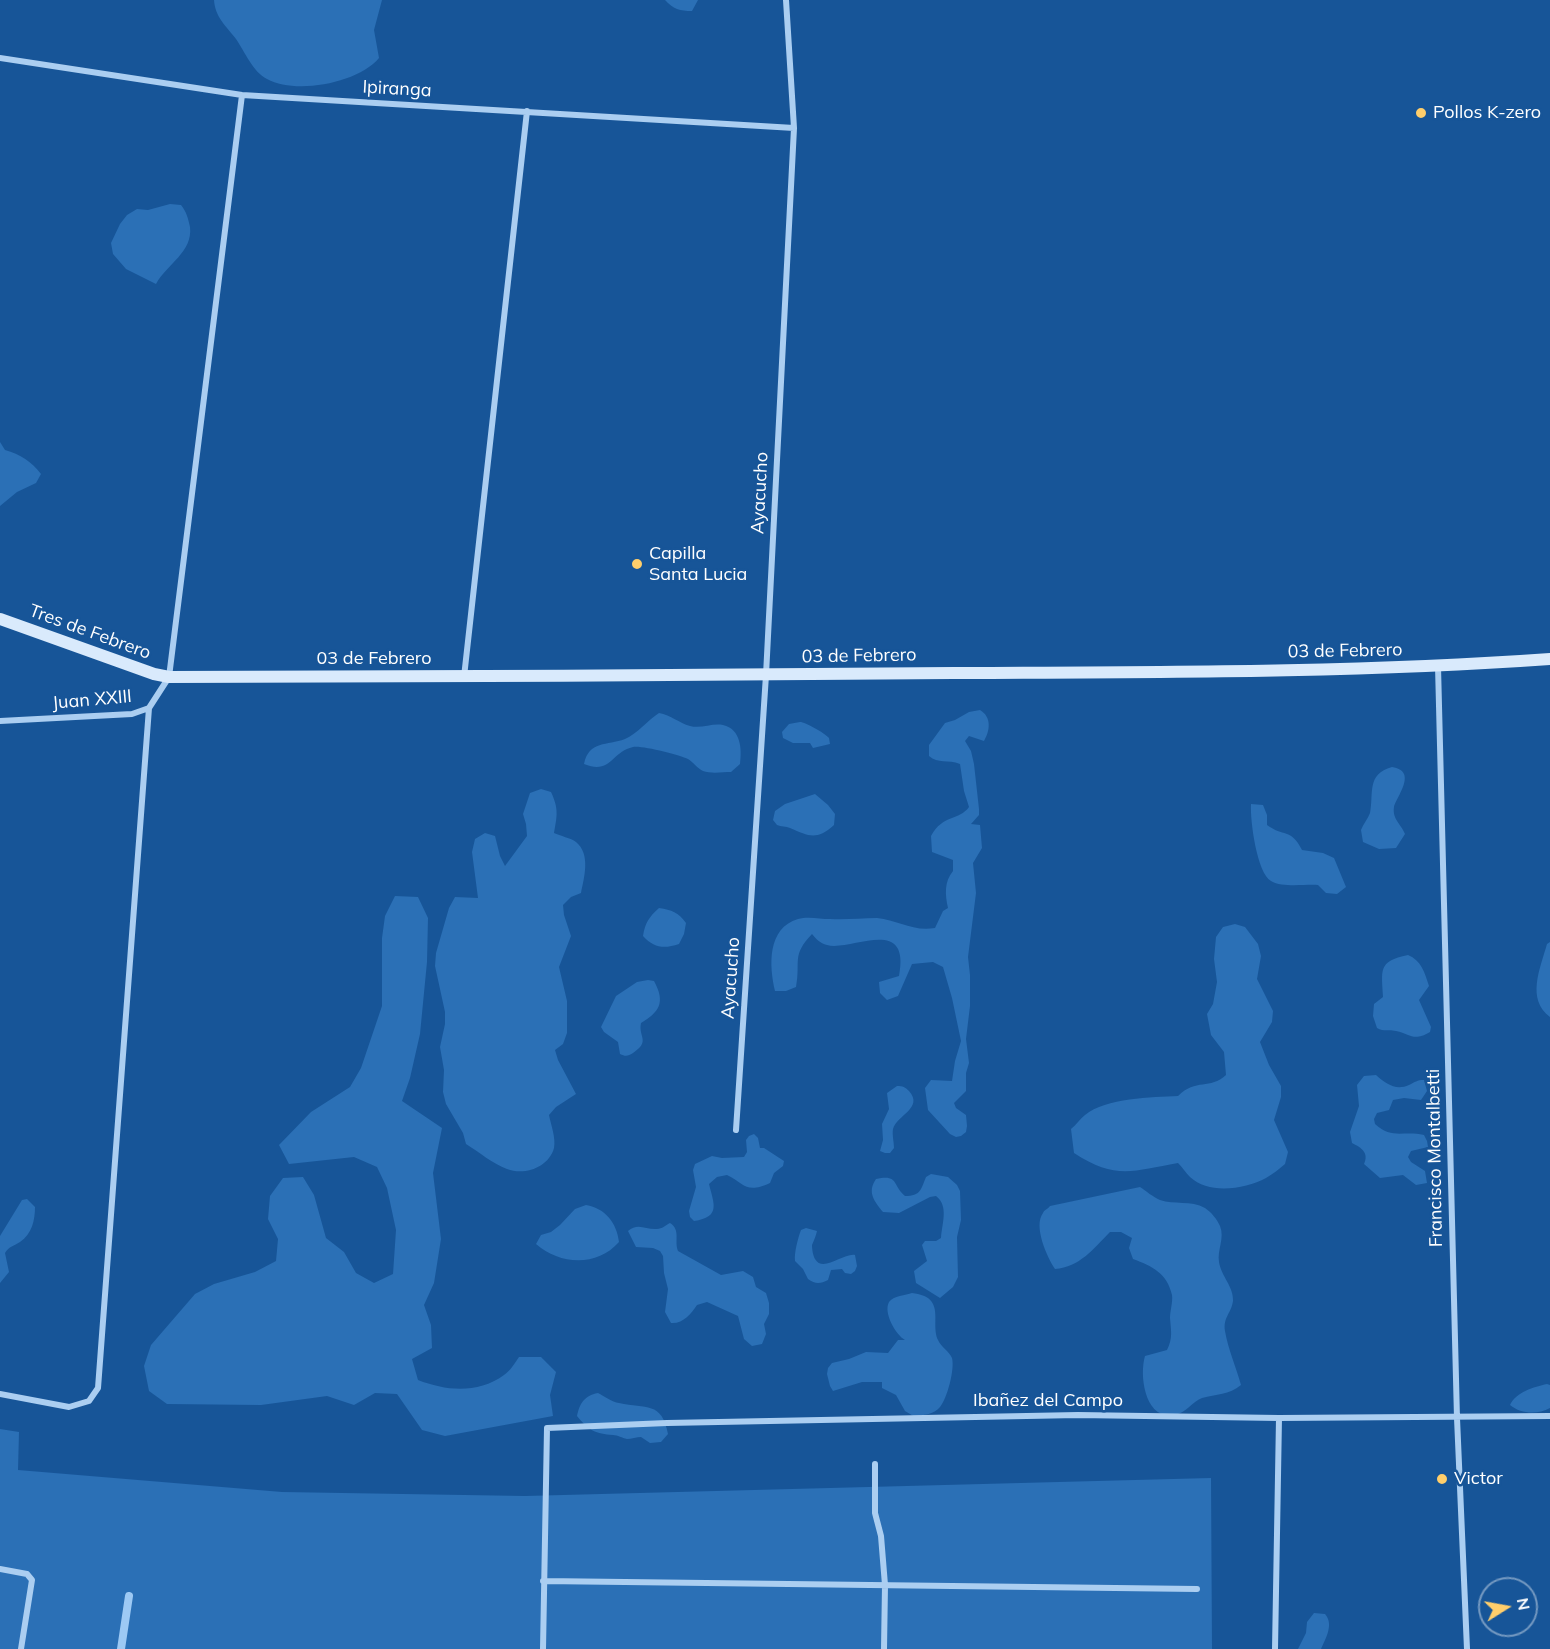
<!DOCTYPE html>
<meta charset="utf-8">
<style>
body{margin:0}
#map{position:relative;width:1550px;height:1649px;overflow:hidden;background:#175598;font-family:Mulish,sans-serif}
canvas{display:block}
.north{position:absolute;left:1478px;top:1577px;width:60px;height:60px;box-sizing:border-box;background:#175598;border:2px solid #7499c1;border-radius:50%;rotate:79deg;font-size:16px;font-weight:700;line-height:24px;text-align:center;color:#fff}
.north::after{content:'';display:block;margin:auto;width:21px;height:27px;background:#ffce6b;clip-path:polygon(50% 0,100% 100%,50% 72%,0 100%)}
</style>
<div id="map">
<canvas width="1550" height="1649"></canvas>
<div class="north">N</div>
</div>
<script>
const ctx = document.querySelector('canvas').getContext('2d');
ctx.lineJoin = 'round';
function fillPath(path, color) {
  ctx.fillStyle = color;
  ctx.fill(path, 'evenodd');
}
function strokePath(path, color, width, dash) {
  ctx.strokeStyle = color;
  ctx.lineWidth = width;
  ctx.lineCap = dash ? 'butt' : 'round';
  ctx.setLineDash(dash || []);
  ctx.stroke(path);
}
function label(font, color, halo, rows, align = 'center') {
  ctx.font = font + ' Mulish,sans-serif';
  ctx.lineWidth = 5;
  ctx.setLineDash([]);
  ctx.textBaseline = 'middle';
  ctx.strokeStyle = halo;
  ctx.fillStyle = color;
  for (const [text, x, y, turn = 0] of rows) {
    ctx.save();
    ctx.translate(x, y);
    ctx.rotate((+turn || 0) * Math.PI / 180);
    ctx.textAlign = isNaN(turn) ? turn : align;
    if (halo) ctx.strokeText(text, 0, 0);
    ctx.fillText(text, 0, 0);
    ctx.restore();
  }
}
const green = new Path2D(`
 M214 0H382L374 30 379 58C358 83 296 95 267 79 253 72 245 52 236 39 226 26 215 17 214 0Z
 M665 0H698L692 11C680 11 673 9 665 0Z
 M170 204 181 205C187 213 188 218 190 227 193 252 167 264 156 284L126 269 113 254 111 243 120 224 127 215 137 209 148 210Z
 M0 442 5 450C20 454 32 462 41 474L36 483 17 492 0 506Z
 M980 710C992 717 990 731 984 741L969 736 965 741 971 751 974 764 979 809V815L971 824 980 825 982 848 973 863 976 893 968 957 970 975V1006L966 1039 969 1063 966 1073V1091L954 1103 956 1108 966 1115 967 1126 966 1132 961 1136 956 1137 950 1134 928 1110 925 1088 931 1080 952 1081 955 1061 961 1041 952 998 943 967 933 962 912 964 898 996 887 1000 880 993 879 982 899 976C911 914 850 952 827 945 820 943 816 939 812 934 791 956 801 961 796 987L786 991H775C769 966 767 928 798 919 808 916 820 919 830 919 846 920 861 918 877 918 898 920 913 932 935 928L943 911 948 908C945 895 944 882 953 871V860L932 852 931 836C943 814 959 821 969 807L964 791 960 764C948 759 938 764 929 756V745L945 723 955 720 969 712Z
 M659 713C671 715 679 723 690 726 701 729 712 723 723 725 741 729 742 749 740 764L731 772C723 772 711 774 703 771 697 768 693 762 688 759 680 755 641 745 633 747 611 752 611 775 584 764 589 740 607 746 625 739 637 734 648 720 659 713Z
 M800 722C805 722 825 733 829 738L830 744 813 748 810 743H793L783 738 782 732 789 724Z
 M1392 767C1418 771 1397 796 1394 807 1392 819 1401 824 1405 834L1396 848 1379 849 1363 842 1361 830C1363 824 1368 819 1370 813 1374 794 1366 774 1392 767Z
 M541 789 551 792C559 809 557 816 554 833 560 836 571 838 576 842 591 854 584 878 581 893L571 897 563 905 564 915 571 936 559 967 567 1001V1033L563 1044 555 1050 558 1060 576 1094 556 1107 549 1115C551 1125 556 1138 554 1148 549 1167 525 1176 507 1169 493 1164 479 1152 466 1144L463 1133 446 1104 443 1092 444 1070 440 1047 445 1024V1012L435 966 436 953 449 908 455 897 478 898 472 852 475 839 485 833 495 836 500 856 505 866 527 836 526 824 523 814 530 793Z
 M815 794 828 805 835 814 834 825C816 841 809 836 790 828 786 826 781 827 777 825L773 820 775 811 785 804Z
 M1251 804 1263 805 1267 815V825C1283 837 1291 828 1302 850L1323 853 1334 858 1346 887 1337 894 1326 893 1318 885C1305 884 1283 888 1271 881 1257 873 1250 821 1251 804Z
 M395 896 418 897 428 918 427 962 420 1034 410 1078 402 1101 442 1128 433 1173 441 1239 434 1283 424 1305 431 1325 432 1348 412 1359 418 1380C446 1391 478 1394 504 1375 510 1371 515 1363 519 1357H541L556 1372 550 1395 553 1416 445 1436 422 1430 397 1394 375 1393 354 1405 327 1396 261 1405 167 1404 149 1391 144 1366 151 1345 195 1294 214 1284 255 1272 276 1261 278 1239 268 1219 270 1196 283 1178 303 1177 314 1195 326 1238 344 1252 356 1273 374 1283 393 1274 396 1230 387 1188 377 1167 354 1157 289 1164 279 1145 311 1112 350 1087 361 1068 382 1006V938L385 916Z
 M659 908C672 910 678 912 686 923L684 934 679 944C664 949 654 948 643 936 645 923 649 917 659 908Z
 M1235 924 1245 927 1258 944 1261 956 1257 979 1273 1011 1272 1022 1260 1042 1269 1065 1281 1086V1097L1274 1120 1288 1152 1285 1164C1279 1169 1273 1174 1266 1178 1245 1189 1209 1195 1190 1177 1186 1173 1182 1167 1178 1163 1133 1171 1115 1180 1074 1153L1071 1129C1076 1125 1080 1119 1085 1115 1106 1098 1152 1097 1178 1096 1196 1078 1210 1090 1226 1075L1224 1052 1211 1035 1207 1014 1213 1004 1217 982 1214 959 1216 937 1223 927Z
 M1550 942V1017C1526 999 1540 969 1547 944Z
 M1408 955C1421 960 1425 973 1429 986L1419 1000 1431 1027 1430 1032C1413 1042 1411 1034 1396 1031 1389 1029 1384 1032 1377 1028L1373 1016 1374 1004 1383 997C1382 971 1377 961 1408 955Z
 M648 980 654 981C666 1003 659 1012 641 1023 638 1037 651 1041 633 1053 628 1056 626 1057 620 1054L618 1042 604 1032 601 1027 616 996 637 982Z
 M1376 1075C1386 1084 1396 1091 1409 1085 1415 1082 1417 1080 1424 1080L1427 1091 1421 1100 1404 1098 1393 1100 1389 1110 1377 1113 1374 1119 1375 1124C1392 1140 1404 1130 1424 1135L1427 1141 1428 1147 1411 1151 1408 1157 1411 1162 1425 1171 1427 1183 1416 1185 1403 1175 1380 1178 1364 1164C1369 1153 1362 1148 1352 1143L1350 1132 1359 1106 1357 1085 1364 1076Z
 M897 1086C903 1086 905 1087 909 1091 924 1108 897 1115 893 1129 892 1135 894 1142 894 1148L890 1153H885L880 1151 883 1140 882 1124 889 1109 887 1093Z
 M754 1134 758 1138 760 1148H764L784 1161 783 1166 774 1173 770 1183C746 1194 745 1184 727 1175L717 1177 709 1184C714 1204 721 1217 694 1221L690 1217 689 1211 696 1187 693 1170 695 1164 712 1156 722 1158 744 1157 747 1152 746 1140 749 1136Z
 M931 1174 948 1177 957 1185 960 1191 961 1220 957 1237 958 1277 953 1287 940 1298 916 1283 914 1271 927 1261 922 1245 925 1241H936L941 1238C942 1223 949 1206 936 1196L930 1197 899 1213 883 1212C874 1201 867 1192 876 1179 899 1174 892 1185 905 1196 921 1196 921 1189 926 1177Z
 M1140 1187C1146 1191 1153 1197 1160 1200 1174 1205 1191 1200 1205 1208 1211 1212 1217 1219 1220 1226 1225 1238 1217 1250 1219 1262 1221 1276 1234 1287 1233 1301 1231 1314 1223 1317 1225 1331 1228 1349 1236 1367 1241 1385 1229 1395 1216 1394 1202 1398 1192 1402 1186 1413 1175 1415 1145 1421 1139 1376 1145 1356L1167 1350C1173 1338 1171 1331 1170 1318 1170 1311 1173 1302 1172 1295 1167 1273 1152 1266 1133 1259L1129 1248 1132 1238 1121 1232H1110C1093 1249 1080 1267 1055 1269 1047 1257 1033 1226 1043 1213 1044 1210 1048 1209 1050 1206Z
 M27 1199 35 1207C35 1220 32 1234 20 1242 14 1246 9 1246 5 1253L9 1272 0 1283V1236L22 1200Z
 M586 1205C605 1208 617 1223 619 1242 597 1267 560 1265 536 1244L541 1235 551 1232 560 1225 575 1209Z
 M670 1223C681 1230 674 1241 678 1251L721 1275 743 1271 753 1277 756 1287 766 1293 769 1303V1314L764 1324 766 1334 762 1344 752 1346 744 1339 738 1316 707 1302 697 1305C691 1314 683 1324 671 1323L665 1312 668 1289 664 1273 663 1256 660 1251 653 1248 636 1247 628 1231C638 1222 646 1230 657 1229 662 1229 666 1225 670 1223Z
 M806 1228 817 1231C816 1236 814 1240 812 1245 812 1249 813 1256 815 1259 823 1273 843 1253 855 1255L857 1266 855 1271 851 1274 845 1273 842 1269 831 1270 828 1280C820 1284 815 1284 808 1279L803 1269 795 1261C794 1253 798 1238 801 1230Z
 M912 1293C947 1297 930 1322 938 1340 941 1347 949 1351 952 1358 955 1369 947 1399 940 1407 935 1414 923 1415 915 1417L905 1411 896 1395 882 1388V1382H862L833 1391 830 1386 827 1374 828 1368 832 1363 849 1359 866 1352 888 1353 898 1340H905C896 1335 883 1313 889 1302 893 1296 906 1295 912 1293Z
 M1547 1384 1550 1385V1408C1537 1415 1521 1414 1510 1405 1516 1392 1534 1387 1547 1384Z
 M598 1393C604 1396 612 1402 619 1403 646 1409 662 1401 668 1434L661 1442 650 1443 641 1437C637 1437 631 1439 627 1439 622 1438 618 1435 613 1435 596 1434 588 1430 577 1416 580 1403 584 1396 598 1393Z
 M0 1429 19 1432 18 1470 282 1492 525 1496 1211 1478 1212 1649H0Z
 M1314 1613 1325 1614C1334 1624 1326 1638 1321 1649H1298L1306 1633 1307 1622Z`);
const stream = new Path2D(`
 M121 1649 129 1596`);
const street = new Path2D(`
 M0 58 242 95 794 128
 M1438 666 1457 1418 1467 1649
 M464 677 527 111
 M0 721 132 714 149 708 169 677 242 95
 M736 1130 766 675 794 128 786 0
 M0 1394 69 1407 89 1401 98 1388 149 708
 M875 1464V1513L881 1536 885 1585 884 1649
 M0 1569 27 1574 32 1580 21 1649
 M543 1581 1197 1589
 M543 1649 547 1428 667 1423 1078 1415 1279 1418 1550 1416
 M1275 1649 1279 1418`);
const secondary = new Path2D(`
 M0 619 154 674 169 677C430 677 692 675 953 673 1152 672 1351 673 1550 659`);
const markers = [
 [1421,113,6,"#ffce6b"],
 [637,564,6,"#ffce6b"],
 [1442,1479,6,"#ffce6b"]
];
const streetNames = [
 ["Ipiranga",397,89,3],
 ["Ayacucho",760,493,-87],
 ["Tres de Febrero",90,632,20],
 ["03 de Febrero",1345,651,-1],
 ["03 de Febrero",859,656,-1],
 ["03 de Febrero",374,659],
 ["Juan XXIII",92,700,-5],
 ["Ayacucho",731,978,-86],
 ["Francisco Montalbetti",1435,1158,-91],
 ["Ibañez del Campo",1048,1401]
];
const poiNames = [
 ["Pollos K-zero",1433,113],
 ["Capilla",649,554],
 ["Santa Lucia",649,575],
 ["Victor",1454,1479]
];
fillPath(green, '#2b70b6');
strokePath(stream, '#9dc9f4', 8);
strokePath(street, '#abcef1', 6);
strokePath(secondary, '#d9eafc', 12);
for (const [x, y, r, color] of markers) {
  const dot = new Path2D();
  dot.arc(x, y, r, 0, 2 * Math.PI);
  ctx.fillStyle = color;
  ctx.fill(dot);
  strokePath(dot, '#175598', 2);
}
label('18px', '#fff', '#175598', streetNames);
label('18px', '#fff', '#175598', poiNames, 'left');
</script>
